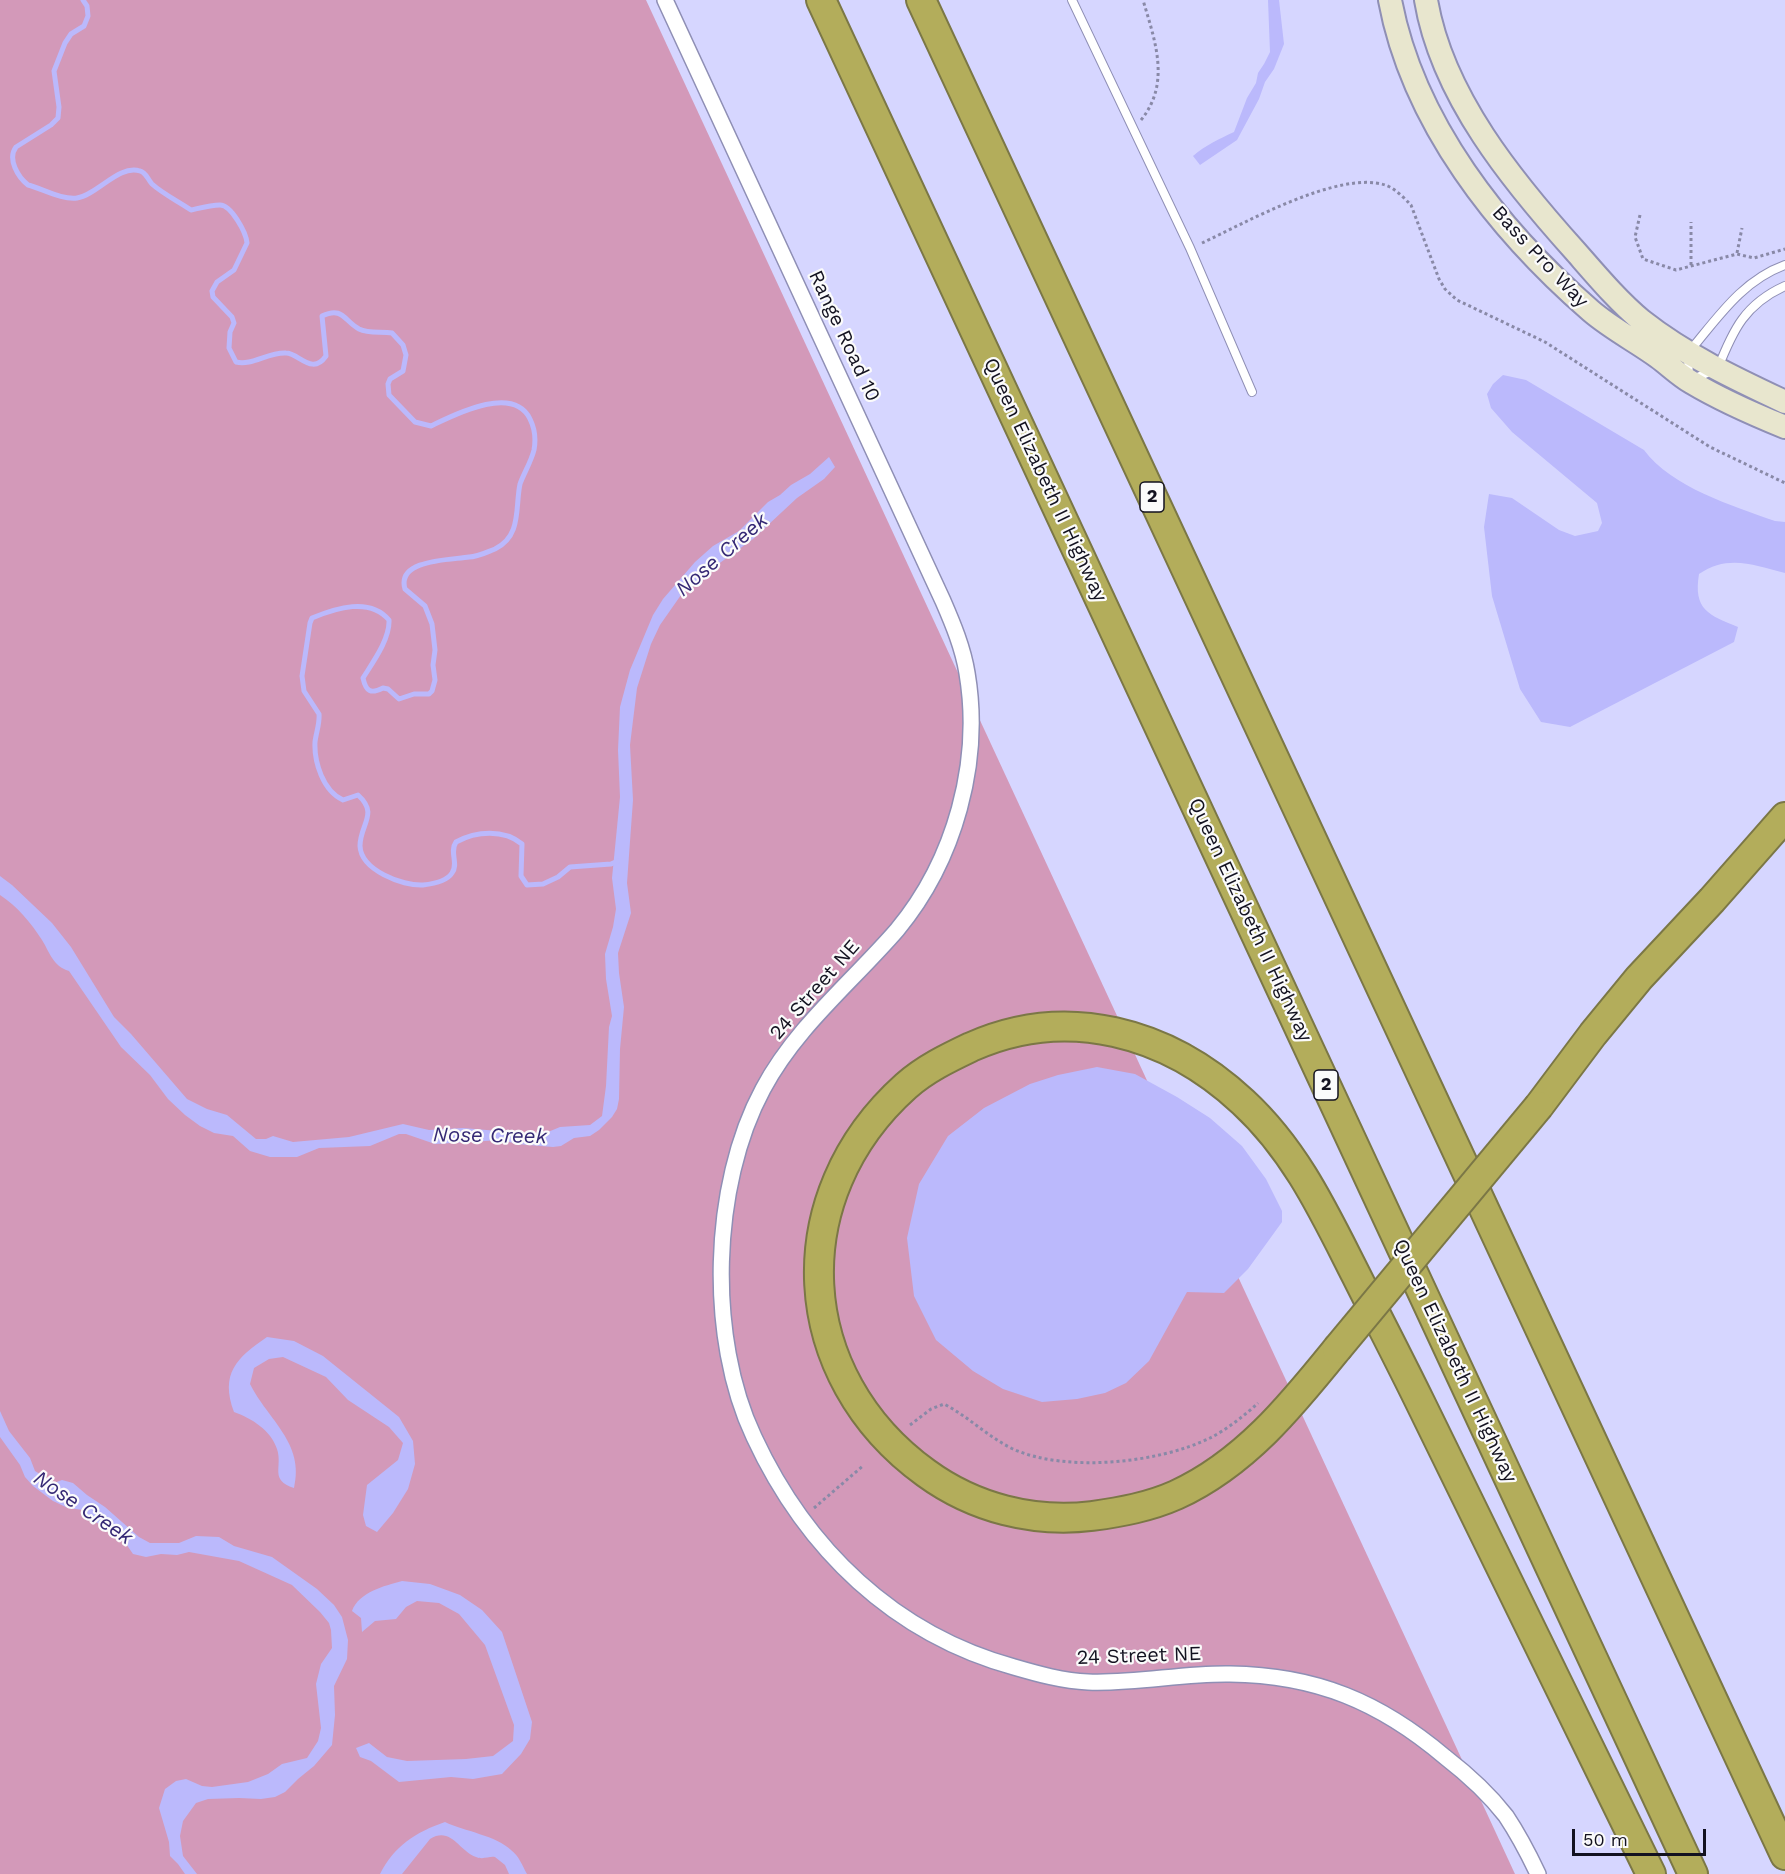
<!DOCTYPE html>
<style>
body{margin:0}
#map{position:relative;width:1785px;height:1874px;overflow:hidden;background:#d6d6ff;font-family:"Work Sans",sans-serif}
canvas{display:block}
.scale{position:absolute;left:1572px;top:1829px;width:134px;height:27px;box-sizing:border-box;border:3px solid #131220;border-top:0;padding-left:8px;font-size:18px;line-height:21px;white-space:nowrap;color:#131220;-webkit-text-stroke:4px #fbfbfb;paint-order:stroke}
</style>
<div id="map">
<canvas width="1785" height="1874"></canvas>
<div class="scale">50 m</div>
</div>
<script>
const ctx = document.querySelector('canvas').getContext('2d');
ctx.lineJoin = 'round';
function fillPath(path, color) {
  ctx.fillStyle = color;
  ctx.fill(path, 'evenodd');
}
function strokePath(path, color, width, dash) {
  ctx.strokeStyle = color;
  ctx.lineWidth = width;
  ctx.lineCap = dash ? 'butt' : 'round';
  ctx.setLineDash(dash || []);
  ctx.stroke(path);
}
function label(font, color, halo, rows, align = 'center') {
  ctx.font = font + ' "Work Sans",sans-serif';
  ctx.lineWidth = 4.5;
  ctx.setLineDash([]);
  ctx.textBaseline = 'middle';
  ctx.strokeStyle = halo;
  ctx.fillStyle = color;
  for (const [text, x, y, turn = 0] of rows) {
    ctx.save();
    ctx.translate(x, y);
    ctx.rotate((+turn || 0) * Math.PI / 180);
    ctx.textAlign = isNaN(turn) ? turn : align;
    if (halo) ctx.strokeText(text, 0, 0);
    ctx.fillText(text, 0, 0);
    ctx.restore();
  }
}
const green = new Path2D(`
 M0 0H646L1515 1874H0Z`);
const water = new Path2D(`
 M1268 0H1279L1284 44 1274 69 1265 82 1259 99 1237 140 1200 165 1193 156C1206 145 1219 139 1234 132L1247 98 1256 83 1258 73 1264 64 1270 52Z
 M1503 375 1526 380 1644 450C1671 487 1733 506 1775 521L1785 522V573C1754 565 1728 554 1699 574 1693 610 1709 615 1738 627L1734 642 1570 727 1541 722 1520 689 1492 596 1484 527 1489 494 1512 498 1559 530 1575 536 1598 531 1602 523 1597 503 1512 432 1491 408 1487 394 1493 384Z
 M829 457 835 467 824 479 797 498 753 539 717 565 681 595 660 625 651 644 637 688 630 745 633 800 627 883 631 913 618 953 619 973 624 1007 620 1049 619 1099 617 1109 612 1117 599 1130 590 1136 574 1138 561 1146 553 1147 517 1144 502 1140 435 1144 406 1134H399L370 1146 319 1148 297 1157H270L250 1151 233 1136 214 1133 200 1126 185 1115 168 1099 150 1075 121 1047 69 971C53 966 50 953 42 940 31 923 17 906 0 895V876L12 885 52 923 71 947 114 1017 131 1034 187 1099 207 1109 227 1115 256 1139H266L273 1136 293 1142 349 1137 403 1124 429 1130 463 1128 534 1134 548 1132 560 1127 590 1125 602 1116 606 1086 609 1027 612 1016 606 979 605 954 613 927 616 909 612 878 620 797 618 750 620 707 630 670 653 615 663 599 695 562 713 546 739 531 768 502 780 495 791 485 810 474Z
 M1097 1067 1135 1074 1177 1097 1210 1118 1242 1146 1266 1179 1282 1211V1222L1248 1269 1224 1293 1187 1292 1149 1361 1126 1383 1105 1393 1077 1399 1042 1402 1003 1389 973 1371 936 1340 914 1296 907 1238 919 1184 948 1136 984 1108 1030 1084 1058 1075Z
 M267 1337 294 1341 323 1356 399 1417 413 1441 415 1464 408 1489 393 1513 377 1532 366 1526 363 1515 367 1485 398 1460 403 1443 389 1427 348 1400 326 1377 283 1357 269 1359 254 1368 250 1384C268 1420 305 1443 294 1488 269 1480 283 1467 277 1449 271 1430 251 1418 234 1412 220 1374 236 1358 267 1337Z
 M0 1411 9 1431 30 1458 35 1471 54 1483 62 1480 73 1483 87 1495 105 1507 139 1537 150 1543H179L196 1536 219 1537 234 1546 272 1557 317 1589 334 1605 342 1617 348 1640 347 1659 334 1686 335 1715 332 1745 314 1766 298 1779 285 1792 275 1797 261 1799 239 1798 208 1799 196 1803 183 1821 180 1836 183 1856 197 1874H185L178 1864 170 1856 169 1842 159 1808 165 1789 176 1781 186 1779 202 1786 212 1787 248 1782 268 1774 282 1764 307 1758 318 1741 321 1728 316 1684 321 1664 332 1648 331 1630 329 1623 320 1612 292 1585 239 1561 189 1552 177 1555 161 1554 146 1557 133 1554 120 1535 111 1527 102 1526 90 1518 83 1510 68 1508 53 1501 33 1486 25 1477 20 1465 0 1437Z
 M402 1581 430 1584 460 1595 482 1610 502 1632 532 1722 530 1739 521 1754 502 1774 473 1779 451 1777 399 1782 371 1761 360 1757 356 1748 369 1743 387 1757 407 1761 466 1759 493 1756 513 1741 514 1725 485 1645 459 1614 439 1603 417 1601 406 1607 396 1619 375 1621 362 1632 361 1618 352 1611C359 1592 384 1586 402 1581Z
 M445 1822C464 1831 497 1836 511 1850 519 1856 522 1865 527 1874H509L505 1865 495 1857C489 1856 483 1860 476 1857 459 1851 451 1826 430 1839L402 1874H380C394 1846 416 1832 445 1822Z`);
const stream = new Path2D(`
 M83 0 87 6 88 16 84 26 71 34 65 43 54 71 59 107 58 118 51 125 16 147C7 159 18 177 28 185 43 189 62 200 77 198 97 195 119 164 140 171 146 172 148 180 152 184 163 194 178 201 191 210 200 208 211 205 220 205 231 205 246 232 247 243L234 270 217 282 212 291 213 297 232 317 234 323 230 332 229 348 236 362C252 366 268 352 286 353 299 353 312 376 326 356L322 316C343 306 344 321 359 329 369 334 382 331 392 333L403 345 406 355 403 371 390 379 388 384 389 395 415 422 431 426C454 415 513 384 530 419 535 429 536 439 534 450 531 462 524 473 520 484 515 507 522 536 495 549 487 552 478 557 469 557 452 560 396 559 405 589L425 606 432 624 435 650 433 665 435 680 432 691 429 694H414L399 699 388 689 383 688C371 694 366 692 363 678 373 662 390 639 389 620 370 597 336 608 312 618L310 623 302 676 304 691 319 714C320 723 316 733 315 742 314 762 323 791 343 800L358 795C379 814 360 824 360 846 361 870 402 886 423 885 432 884 447 881 452 873 459 864 449 852 456 842 476 831 504 829 522 844L521 876 527 885 543 884 558 877 570 867 611 864 618 861`);
const path = new Path2D(`
 M1141 120C1171 83 1155 41 1143 0
 M1640 215 1635 237 1643 259 1676 270 1737 254 1754 258 1785 249
 M1202 243C1245 223 1339 170 1385 185 1395 188 1404 198 1411 205L1439 279 1445 289 1457 300 1545 342 1710 447 1785 483
 M1737 253 1742 228
 M1691 265V222
 M910 1425 931 1409 944 1404C969 1417 988 1437 1013 1449 1066 1473 1159 1463 1210 1438 1226 1430 1244 1416 1258 1403
 M814 1508 864 1465`);
const lane = new Path2D(`
 M1072 0 1190 248 1252 392
 M1785 265C1741 281 1717 319 1688 353L1689 381 1718 368C1733 330 1745 304 1785 286`);
const street = new Path2D(`
 M665 0 943 601C953 624 963 648 967 673 982 762 955 860 897 930 852 982 796 1027 763 1089 711 1185 707 1338 754 1437 806 1549 894 1634 1014 1667 1038 1674 1063 1681 1088 1682 1136 1684 1183 1673 1230 1674 1316 1675 1380 1702 1445 1757 1467 1774 1489 1794 1506 1816 1518 1834 1529 1855 1538 1874`);
const secondary = new Path2D(`
 M1390 0C1413 123 1499 231 1591 311 1612 329 1636 341 1658 357 1669 365 1679 375 1691 382 1721 400 1753 414 1785 427
 M1426 0C1442 96 1513 182 1576 252 1597 276 1618 301 1642 321 1685 355 1736 379 1785 402`);
const highway = new Path2D(`
 M821 0 1693 1874
 M921 0 1785 1855
 M1539 1106 1593 1034 1639 978 1712 900 1785 817
 M1337 1349C1291 1406 1244 1464 1176 1495 1149 1507 1121 1512 1092 1516 1033 1523 974 1508 926 1473 792 1376 782 1197 906 1086 925 1069 948 1058 971 1047 1067 1004 1168 1032 1243 1102 1296 1151 1324 1212 1356 1275 1377 1317 1399 1359 1420 1402 1497 1559 1574 1717 1651 1874`);
const highwayBridge = new Path2D(`
 M1337 1349 1539 1106`);
const shields = [
 [1152,497,24],
 [1326,1085,24]
];
const shieldNames = [
 ["2",1152,497],
 ["2",1326,1085]
];
const streetNames = [
 ["Bass Pro Way",1540,257,47],
 ["Range Road 10",844,336,65],
 ["Queen Elizabeth II Highway",1045,480,65],
 ["Queen Elizabeth II Highway",1250,920,65],
 ["24 Street NE",815,990,-49],
 ["Queen Elizabeth II Highway",1455,1361,65],
 ["24 Street NE",1139,1656,-2]
];
const waterNames = [
 ["Nose Creek",722,555,-41],
 ["Nose Creek",490,1136,1],
 ["Nose Creek",83,1508,34]
];
fillPath(green, '#d399b9');
fillPath(water, '#bbb9fc');
strokePath(stream, '#bbb9fc', 5);
strokePath(lane, '#8f8fb5', 10);
strokePath(street, '#8f8fb5', 18);
strokePath(secondary, '#8f8fb5', 26);
strokePath(highway, '#7b7746', 32);
strokePath(path, '#8989a7', 3, [3, 3]);
strokePath(lane, '#fff', 8);
strokePath(street, '#fff', 15);
strokePath(secondary, '#e8e6ce', 22);
strokePath(highway, '#b3ad5b', 28);
strokePath(highwayBridge, '#7b7746', 32, []);
strokePath(highwayBridge, '#b3ad5b', 28);
for (const [x, y, w] of shields) {
  const box = new Path2D();
  box.roundRect(x - w / 2, y - 15, w, 30, 4.5);
  ctx.fillStyle = '#fbfbfb';
  ctx.fill(box);
  strokePath(box, '#131220', 1.5);
}
label('bold 18px', '#131220', null, shieldNames);
label('20px', '#131220', '#fbfbfb', streetNames);
label('italic 21px', '#352975', '#fbfbfb', waterNames);
</script>
